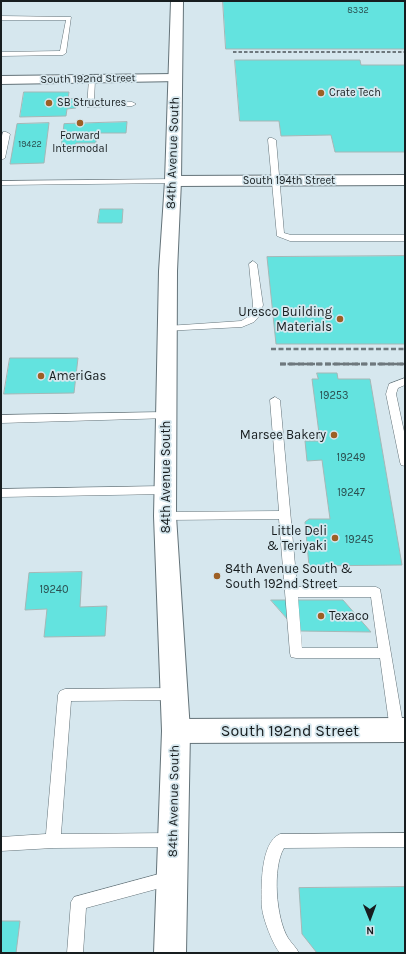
<!DOCTYPE html>
<style>
body{margin:0}
#map{position:relative;width:406px;height:954px;overflow:hidden;background:#d6e7ee;font-family:Karla,sans-serif}
canvas{display:block}
.frame{position:absolute;inset:0;border:2px solid #171d1f;pointer-events:none}
.north{position:absolute;left:350px;top:898px;width:40px;height:40px;-webkit-text-stroke:3px #d6e7ee;paint-order:stroke;rotate:179deg;font-size:11px;font-weight:700;line-height:16px;text-align:center;color:#171d1f}
.north::after{content:'';display:block;margin:auto;width:14px;height:18px;background:#171d1f;clip-path:polygon(50% 0,100% 100%,50% 72%,0 100%)}
</style>
<div id="map">
<canvas width="406" height="954"></canvas>
<div class="frame"></div>
<div class="north">N</div>
</div>
<script>
const ctx = document.querySelector('canvas').getContext('2d');
ctx.lineJoin = 'round';
function fillPath(path, color) {
  ctx.fillStyle = color;
  ctx.fill(path, 'evenodd');
}
function strokePath(path, color, width, dash) {
  ctx.strokeStyle = color;
  ctx.lineWidth = width;
  ctx.lineCap = dash ? 'butt' : 'round';
  ctx.setLineDash(dash || []);
  ctx.stroke(path);
}
function label(font, color, halo, rows, align = 'center') {
  ctx.font = font + ' Karla,sans-serif';
  ctx.lineWidth = 3.5;
  ctx.setLineDash([]);
  ctx.textBaseline = 'middle';
  ctx.strokeStyle = halo;
  ctx.fillStyle = color;
  for (const [text, x, y, turn = 0] of rows) {
    ctx.save();
    ctx.translate(x, y);
    ctx.rotate((+turn || 0) * Math.PI / 180);
    ctx.textAlign = isNaN(turn) ? turn : align;
    if (halo) ctx.strokeText(text, 0, 0);
    ctx.fillText(text, 0, 0);
    ctx.restore();
  }
}
const building = new Path2D(`
 M223 1H405V49H226Z
 M235 60H360L361 65H405V152H335L331 135 281 136 279 121H240Z
 M24 92H69L68 99 77 98 76 108 67 109 66 116 20 117Z
 M127 122 126 133H96V143H76L75 148H61L64 124Z
 M49 123 44 163 10 164 17 124Z
 M100 209H123L122 223H98Z
 M405 256V344H276L267 257Z
 M10 358H78L74 393 4 394Z
 M317 373H337L338 379H370L402 565 309 566 305 522 309 519H330L322 460 307 461 305 441H320L312 379H318Z
 M82 572 80 607 107 606 105 636 44 637 47 609 25 610 29 573Z
 M271 600H343L371 632 298 631Z
 M405 887V953H317L302 934 299 888Z
 M1 921H20L16 953H1Z`);
const service = new Path2D(`
 M1 16 71 17 66 53 63 55 1 56V52L60 51 66 20H1Z
 M92 77 95 79 94 103 132 102 136 104 132 106 87 107 89 79Z
 M3 132H6L10 134 5 158 1 160V140Z
 M269 138H272L276 140 284 233 291 235H405V241H290L277 236 268 140Z
 M173 179H176V183L1 185V181Z
 M253 261 257 264 263 305 260 315 254 322 242 327 164 331 162 329 167 326 241 321C249 317 252 314 253 305L249 264Z
 M405 378V385L398 388 396 394 405 436V466L401 465 400 462 386 394 389 384Z
 M275 397 280 400 297 587H376L380 589 404 730 402 734 397 736 392 734 390 730 380 658H296L291 657 290 653 279 519 165 520 161 519 159 516 161 513 165 512 279 511 270 400ZM298 597H371L378 648H302Z
 M166 412 170 414 171 416 170 418 1 423V415Z
 M165 486 169 487 171 490 169 493 165 494 1 497V489Z
 M174 688 179 690 181 694 179 698 174 700 71 701 61 834 172 833 177 835 179 840 177 845 172 847 53 848 1 851V837L46 834 58 695 60 691 65 689Z
 M405 833V847L284 848C272 868 276 918 288 938 292 944 296 947 299 953H280C273 945 263 919 262 908 261 889 260 842 280 834Z
 M170 871 175 874 178 879 175 884 86 908 83 953H67L71 902 74 897Z`);
const minor = new Path2D(`
 M175 74 180 75 182 78 180 81 1 84V76Z
 M405 175V185L173 186 167 184 165 181 167 178 173 176Z
 M405 718V742L176 743 166 740 162 731 166 722 176 719Z`);
const secondary = new Path2D(`
 M171 1H183L181 181 177 271 176 516 190 731 186 953H154L162 731 154 516 159 271 165 181Z`);
const railFar2 = new Path2D(`
 M233 52H405`);
const railFar1 = new Path2D(`
 M271 349H405
 M280 364H405`);
const rail = new Path2D(`
 M280 364H405`);
const markers = [
 [321,93,4,"#9d5f24"],
 [49,103,4,"#9d5f24"],
 [80,123,4,"#9d5f24"],
 [340,319,4,"#9d5f24"],
 [41,376,4,"#9d5f24"],
 [334,435,4,"#9d5f24"],
 [335,538,4,"#9d5f24"],
 [217,576,4,"#9d5f24"],
 [321,616,4,"#9d5f24"]
];
const farNumbernames = [
 ["8332",358,10],
 ["19422",30,144]
];
const farStreetnames = [
 ["South 192nd Street",88,79,-1],
 ["South 194th Street",289,181]
];
const farPoinames = [
 ["Crate Tech",329,93],
 ["SB Structures",57,103],
 ["Forward",80,136,"center"],
 ["Intermodal",80,149,"center"]
];
const numberNames = [
 ["19253",334,396],
 ["19249",351,458],
 ["19247",351,493],
 ["19245",359,540],
 ["19240",54,590]
];
const streetNames = [
 ["84th Avenue South",173,153,-88],
 ["84th Avenue South",166,477,-90],
 ["84th Avenue South",174,801,-89]
];
const poiNames = [
 ["Uresco Building",332,312],
 ["Materials",332,327],
 ["AmeriGas",49,376,"left"],
 ["Marsee Bakery",326,435],
 ["Little Deli",327,531],
 ["& Teriyaki",327,546],
 ["84th Avenue South &",225,569,"left"],
 ["South 192nd Street",225,584,"left"],
 ["Texaco",329,616,"left"]
];
const nearStreetnames = [
 ["South 192nd Street",290,731]
];
fillPath(building, '#63e3df');
strokePath(building, '#a5b7b6', 1);
strokePath(service, '#647379', 1);
strokePath(minor, '#647379', 2);
strokePath(secondary, '#647379', 2);
fillPath(service, '#fff');
fillPath(minor, '#fff');
fillPath(secondary, '#fff');
strokePath(railFar2, '#6e787d', 2, [3.5, 2]);
strokePath(railFar1, '#6e787d', 2.5, [5, 2.5]);
strokePath(rail, '#6e787d', 3, [6, 3]);
for (const [x, y, r, color] of markers) {
  const dot = new Path2D();
  dot.arc(x, y, r, 0, 2 * Math.PI);
  ctx.fillStyle = color;
  ctx.fill(dot);
  strokePath(dot, '#d6e7ee', 1.5);
}
label('9px', '#2a4e4f', null, farNumbernames);
label('11px', '#171d1f', '#d6e7ee', farStreetnames);
label('11px', '#171d1f', '#d6e7ee', farPoinames, 'left');
label('11px', '#2a4e4f', null, numberNames);
label('13px', '#171d1f', '#d6e7ee', streetNames);
label('13px', '#171d1f', '#d6e7ee', poiNames, 'right');
label('16px', '#171d1f', '#d6e7ee', nearStreetnames);
</script>
